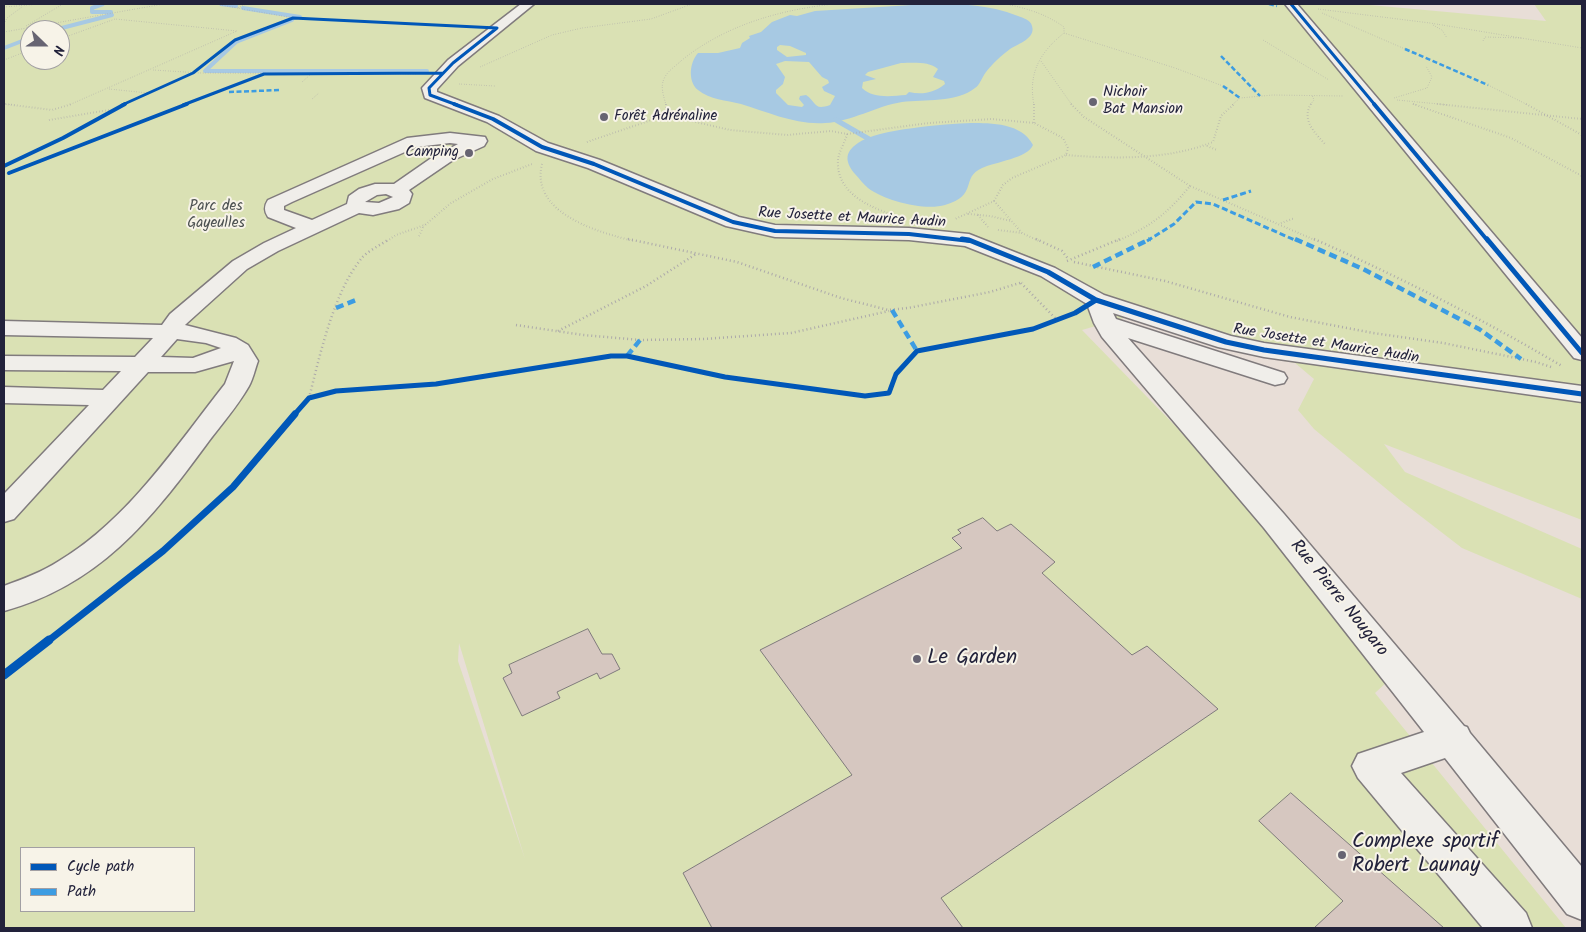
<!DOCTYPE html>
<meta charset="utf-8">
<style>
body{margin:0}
#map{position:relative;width:1586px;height:932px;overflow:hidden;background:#e8ded7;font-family:Kalam,sans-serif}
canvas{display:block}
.frame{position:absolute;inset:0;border:5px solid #22223b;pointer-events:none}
.legend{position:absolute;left:20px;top:847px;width:175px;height:65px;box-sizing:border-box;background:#f7f3e8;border:1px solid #a29fa3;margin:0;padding:6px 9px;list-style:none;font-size:15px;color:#22223b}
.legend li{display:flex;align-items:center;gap:10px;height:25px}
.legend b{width:25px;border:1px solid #a29fa3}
.north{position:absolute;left:20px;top:20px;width:50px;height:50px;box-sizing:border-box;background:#f7f3e8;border:1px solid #a29fa3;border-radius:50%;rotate:112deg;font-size:14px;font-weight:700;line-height:20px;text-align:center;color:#22223b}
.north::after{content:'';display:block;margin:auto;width:18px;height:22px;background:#676472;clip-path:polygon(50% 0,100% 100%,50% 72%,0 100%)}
</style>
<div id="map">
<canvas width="1586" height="932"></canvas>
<div class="frame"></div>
<ul class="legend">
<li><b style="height:6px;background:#0057b8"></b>Cycle path</li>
<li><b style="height:6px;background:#3c9ce2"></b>Path</li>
</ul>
<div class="north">N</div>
</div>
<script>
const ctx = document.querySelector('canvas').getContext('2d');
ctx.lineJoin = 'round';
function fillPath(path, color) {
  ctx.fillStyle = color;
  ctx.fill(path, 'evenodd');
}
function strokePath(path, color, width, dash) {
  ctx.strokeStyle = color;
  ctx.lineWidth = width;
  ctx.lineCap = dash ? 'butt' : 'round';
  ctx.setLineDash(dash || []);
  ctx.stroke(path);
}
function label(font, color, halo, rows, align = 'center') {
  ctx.font = font + ' Kalam,sans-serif';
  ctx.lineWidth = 4;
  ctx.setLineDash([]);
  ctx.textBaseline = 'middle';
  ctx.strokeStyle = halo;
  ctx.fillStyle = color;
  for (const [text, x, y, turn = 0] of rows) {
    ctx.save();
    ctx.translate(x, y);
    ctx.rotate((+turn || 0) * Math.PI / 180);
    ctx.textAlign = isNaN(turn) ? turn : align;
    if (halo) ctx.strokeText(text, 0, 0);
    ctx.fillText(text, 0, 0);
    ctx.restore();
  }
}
const green = new Path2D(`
 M4 4H1359L1546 21 1534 4H1582V520L1384 444 1405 472 1582 549V599L1462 548 1401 501 1314 429 1298 410 1314 379 1295 363 1240 353 1127 317 1082 330 1220 472 1388 681 1375 693 1566 928H4ZM30 30H60V60H30ZM459 643 525 859 458 661ZM21 848H194V911H21Z`);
const water = new Path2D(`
 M928 4C960 4 988 4 1018 16 1023 18 1031 20 1032 26 1036 38 1018 44 1010 49 1002 55 992 64 986 72 982 77 980 85 975 88 957 103 924 99 902 102 876 106 851 122 825 123 795 125 768 112 741 104 726 100 710 100 698 90 688 82 689 63 698 53H718L740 48 742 43 750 38 749 36 761 32 772 22 790 15 797 16 815 11ZM780 45 790 46 806 53V55L787 57 777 50V47ZM785 61 809 62 822 77 828 80 829 83 822 87 824 91 835 96 830 105C813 111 817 102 806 95L800 96 799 99 804 105 802 107 788 105 776 93V90L783 84 785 77 776 64ZM901 63C912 63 929 61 938 69L933 77 944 81 945 84C934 93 922 95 909 92L906 95C892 96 873 99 862 88L863 82 876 79 865 75 868 72Z
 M971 123C991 123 1022 123 1033 145 1028 158 995 162 982 168 960 178 979 195 945 205 925 211 885 201 868 188 863 184 860 179 855 174 846 163 843 153 858 143 877 129 946 124 971 123Z`);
const streamFar1 = new Path2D(`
 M103 4 92 8V12H111
 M221 4 236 6
 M243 8 300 17
 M292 20 236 42 205 71H427
 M54 30 112 15
 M4 48 30 38`);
const stream = new Path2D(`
 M836 120 869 139`);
const building = new Path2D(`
 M983 518 997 531 1011 524 1055 562 1042 573 1132 655 1147 646 1218 709 941 898 963 928H712L683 873 852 775 760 650 962 548 952 538 961 533 958 530Z
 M588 629 602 654H612L620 669 600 679 597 673 557 692 560 698 522 716 503 678 512 673 509 665Z
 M1291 793 1444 928H1314L1343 901 1259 821Z`);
const pathFar4 = new Path2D(`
 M215 4 293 18 470 27
 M1005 4C1026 8 1046 14 1064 27V33
 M4 7 40 4
 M238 8 246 4
 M1318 9 1430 23 1582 48
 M1322 13 1405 49
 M4 24 7 18 22 7
 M1433 25 1442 30 1447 38
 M26 26 63 4
 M4 32 164 4
 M1064 33 1175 68 1223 86
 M60 39 115 19 237 31 69 105
 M1263 40 1329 80
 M1483 41 1485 37 1521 38
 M4 60 30 50
 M1041 61 1072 105
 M480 67 552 35 582 28 651 19 692 4
 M153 70 201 73 417 74
 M302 82 310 75
 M459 84 495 86
 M1488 85 1528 105
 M109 89 148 93
 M1394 98 1427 88 1432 77 1426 66
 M312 99 319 93
 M1397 100 1449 105
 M4 104 15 105
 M1413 104 1417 105
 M122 105 193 73 235 40 293 18
 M183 105 261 75
 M666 105C664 97 660 87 664 79 667 71 676 66 682 60 726 25 779 10 834 4
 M1034 105C1028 74 1039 53 1064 33
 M1232 105 1240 98 1273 95 1344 96
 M1310 105 1314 100 1312 95`);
const pathFar3 = new Path2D(`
 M5 104 52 110 72 104
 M666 104V115
 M1034 104V123
 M1071 104 1084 117 1190 186
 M1311 104C1301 120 1315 133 1326 145
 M1413 104 1511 138 1582 176
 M1437 104 1582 119
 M1526 104 1582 135
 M49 120 109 110
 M847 134C845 143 839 151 838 160 836 191 865 205 890 214
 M587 142 666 115 730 130 787 135 831 131 847 134 929 123 992 119 1034 123 1063 138 1068 148 1066 155 1012 178 1003 185 994 201 955 219
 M1207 146 1217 150
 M1066 155C1114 159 1168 160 1213 142L1221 116 1234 104
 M542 164C530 213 597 232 634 241
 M4 166 63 138 125 104
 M4 175 186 104
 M994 201 1022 233 1039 241
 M968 214 990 216 1011 221
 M978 215 988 227
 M1281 223 1295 218
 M998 230 1022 233
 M419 236 424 225
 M387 241 396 235 425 225 451 203 493 179 532 164
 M1117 241C1150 227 1167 214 1190 186L1317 241`);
const pathFar2 = new Path2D(`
 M628 239 737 262 841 298 888 310 908 308 990 292 1023 282
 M1036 239 1062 251 1069 260
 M1314 239C1400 277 1482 319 1562 366
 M1067 261 1120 239
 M1074 262 1165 281 1290 317 1373 333 1443 343 1536 362 1551 367
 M1021 283 1057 320
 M516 325 583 335 640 340 703 339 791 333 889 311
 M558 331 646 286 696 254
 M309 398C320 355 333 294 361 259 367 251 381 245 389 239
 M294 415 309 398 336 391 436 384 611 356H627L725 377 865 396 889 393 896 374 917 351 1033 329 1077 312`);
const pathFar1 = new Path2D(`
 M48 641 163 551 233 487 295 414`);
const path = new Path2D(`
 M4 675 49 640`);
const minor = new Path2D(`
 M521 4H534L458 66 437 89V92L499 116 548 143 600 160 739 217 775 225 909 228 969 234 1055 268 1104 295 1231 336 1264 343 1582 386V402L1264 357 1218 347 1113 313 1116 319 1284 373 1287 378 1284 383 1275 385 1128 338 1284 514 1464 726 1467 727 1470 733 1582 867V920L1567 914 1445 758 1401 773 1526 913 1532 928H1483L1358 778 1352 766 1358 754 1424 732 1264 528 1102 337 1094 323 1087 304 1041 276 965 246 909 240 775 237 726 226 588 168 536 151 487 122 425 98 422 88 448 60Z
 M1285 4H1297L1582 338V360L1574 358Z
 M450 133 485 137 487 141 484 146 453 160 409 190 412 194 409 203 399 209 373 215 359 213 278 251 247 269 186 324 185 325 236 338 248 345 258 361C255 369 253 379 249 386 237 407 220 426 206 445 150 521 99 585 4 611V586C23 579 42 572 59 561 129 519 176 446 225 384L234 361 195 372H148L14 519 4 522V494L89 405 4 403V387L103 390 121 371 4 370V356L135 357 153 338 4 335V321L162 325 170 314 233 261 264 243 296 228 268 217C264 211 264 206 268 200L407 138ZM450 143 458 144 430 159 394 184H375L359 189 349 196 347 204 312 220 284 210V206L292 202 416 147ZM386 194 393 197 379 203 365 202 377 195ZM177 339 206 343 221 348 193 358 161 357Z`);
const quietFar2 = new Path2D(`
 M1269 4 1277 6
 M1405 49 1488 85
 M1221 56 1260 96
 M1223 86 1240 98
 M229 92 281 90`);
const quietFar1 = new Path2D(`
 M1223 200 1251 191
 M1147 241 1174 224 1196 202 1213 204 1297 241`);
const quiet = new Path2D(`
 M1295 239 1363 269 1479 329 1521 359
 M1093 267 1150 239
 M336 308 356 300
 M892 310 917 351
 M627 356 640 340`);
const cyclewayFar4 = new Path2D(`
 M1291 4 1375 105
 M122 105 193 73 235 40 293 18 497 28
 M183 105 264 74 443 73
 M457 105 430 95 429 88 453 63 497 28`);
const cyclewayFar3 = new Path2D(`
 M454 104 493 119 542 147 594 164 733 222 775 231 909 234 970 241
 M1374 104 1488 241
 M4 166 63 138 125 104
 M9 173 187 104`);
const cyclewayFar2 = new Path2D(`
 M962 239 969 240 1048 272 1096 300 1226 342 1264 350 1582 394
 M1487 239 1582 353
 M294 415 309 398 336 391 436 384 611 356H627L725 377 865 396 889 393 896 374 917 351 1033 329 1075 313 1096 300`);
const cyclewayFar1 = new Path2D(`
 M48 641 163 551 233 487 295 414`);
const cycleway = new Path2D(`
 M4 675 49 640`);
const markers = [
 [1093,102,5,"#676472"],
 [604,117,5,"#676472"],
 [469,153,5,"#676472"],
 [917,659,5,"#676472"],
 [1342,855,5,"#676472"]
];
const farPoinames = [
 ["Nichoir",1103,93],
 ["Bat Mansion",1103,110],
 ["Forêt Adrénaline",614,117],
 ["Camping",459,153,"right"]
];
const farParknames = [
 ["Parc des",216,207],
 ["Gayeulles",216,224]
];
const farStreetnames = [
 ["Rue Josette et Maurice Audin",852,219,3],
 ["Rue Josette et Maurice Audin",1326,345,9]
];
const streetNames = [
 ["Rue Pierre Nougaro",1338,599,51]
];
const nearPoinames = [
 ["Le Garden",927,659],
 ["Complexe sportif",1352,843],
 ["Robert Launay",1352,867]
];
fillPath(green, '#dae1b4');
fillPath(water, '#a7c9e3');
strokePath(streamFar1, '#a7c9e3', 4);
strokePath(stream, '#a7c9e3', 5);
fillPath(building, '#d6c7c0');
strokePath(building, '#807b7d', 1);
strokePath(minor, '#807b7d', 3);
strokePath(pathFar4, '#aca9aa', 1, [0.5, 2]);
strokePath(pathFar3, '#aca9aa', 2, [0.5, 2.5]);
strokePath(pathFar2, '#aca9aa', 2.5, [1, 3]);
strokePath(pathFar1, '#aca9aa', 3, [1, 4]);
strokePath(path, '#aca9aa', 4.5, [2, 5]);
fillPath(minor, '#f0eeea');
strokePath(quietFar2, '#3c9ce2', 2.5, [5, 2.5]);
strokePath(quietFar1, '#3c9ce2', 3, [6, 3]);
strokePath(quiet, '#3c9ce2', 4.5, [8, 4.5]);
strokePath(cyclewayFar4, '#0057b8', 3);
strokePath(cyclewayFar3, '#0057b8', 4);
strokePath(cyclewayFar2, '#0057b8', 5);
strokePath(cyclewayFar1, '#0057b8', 7);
strokePath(cycleway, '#0057b8', 9);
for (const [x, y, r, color] of markers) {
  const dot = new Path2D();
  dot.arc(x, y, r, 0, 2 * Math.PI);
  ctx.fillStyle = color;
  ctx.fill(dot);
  strokePath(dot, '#f7f3e8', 2);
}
label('15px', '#22223b', '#f7f3e8', farPoinames, 'left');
label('15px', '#4d5252', '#f7f3e8', farParknames);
label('15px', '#22223b', '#f7f3e8', farStreetnames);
label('18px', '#22223b', '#f7f3e8', streetNames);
label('21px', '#22223b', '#f7f3e8', nearPoinames, 'left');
</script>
